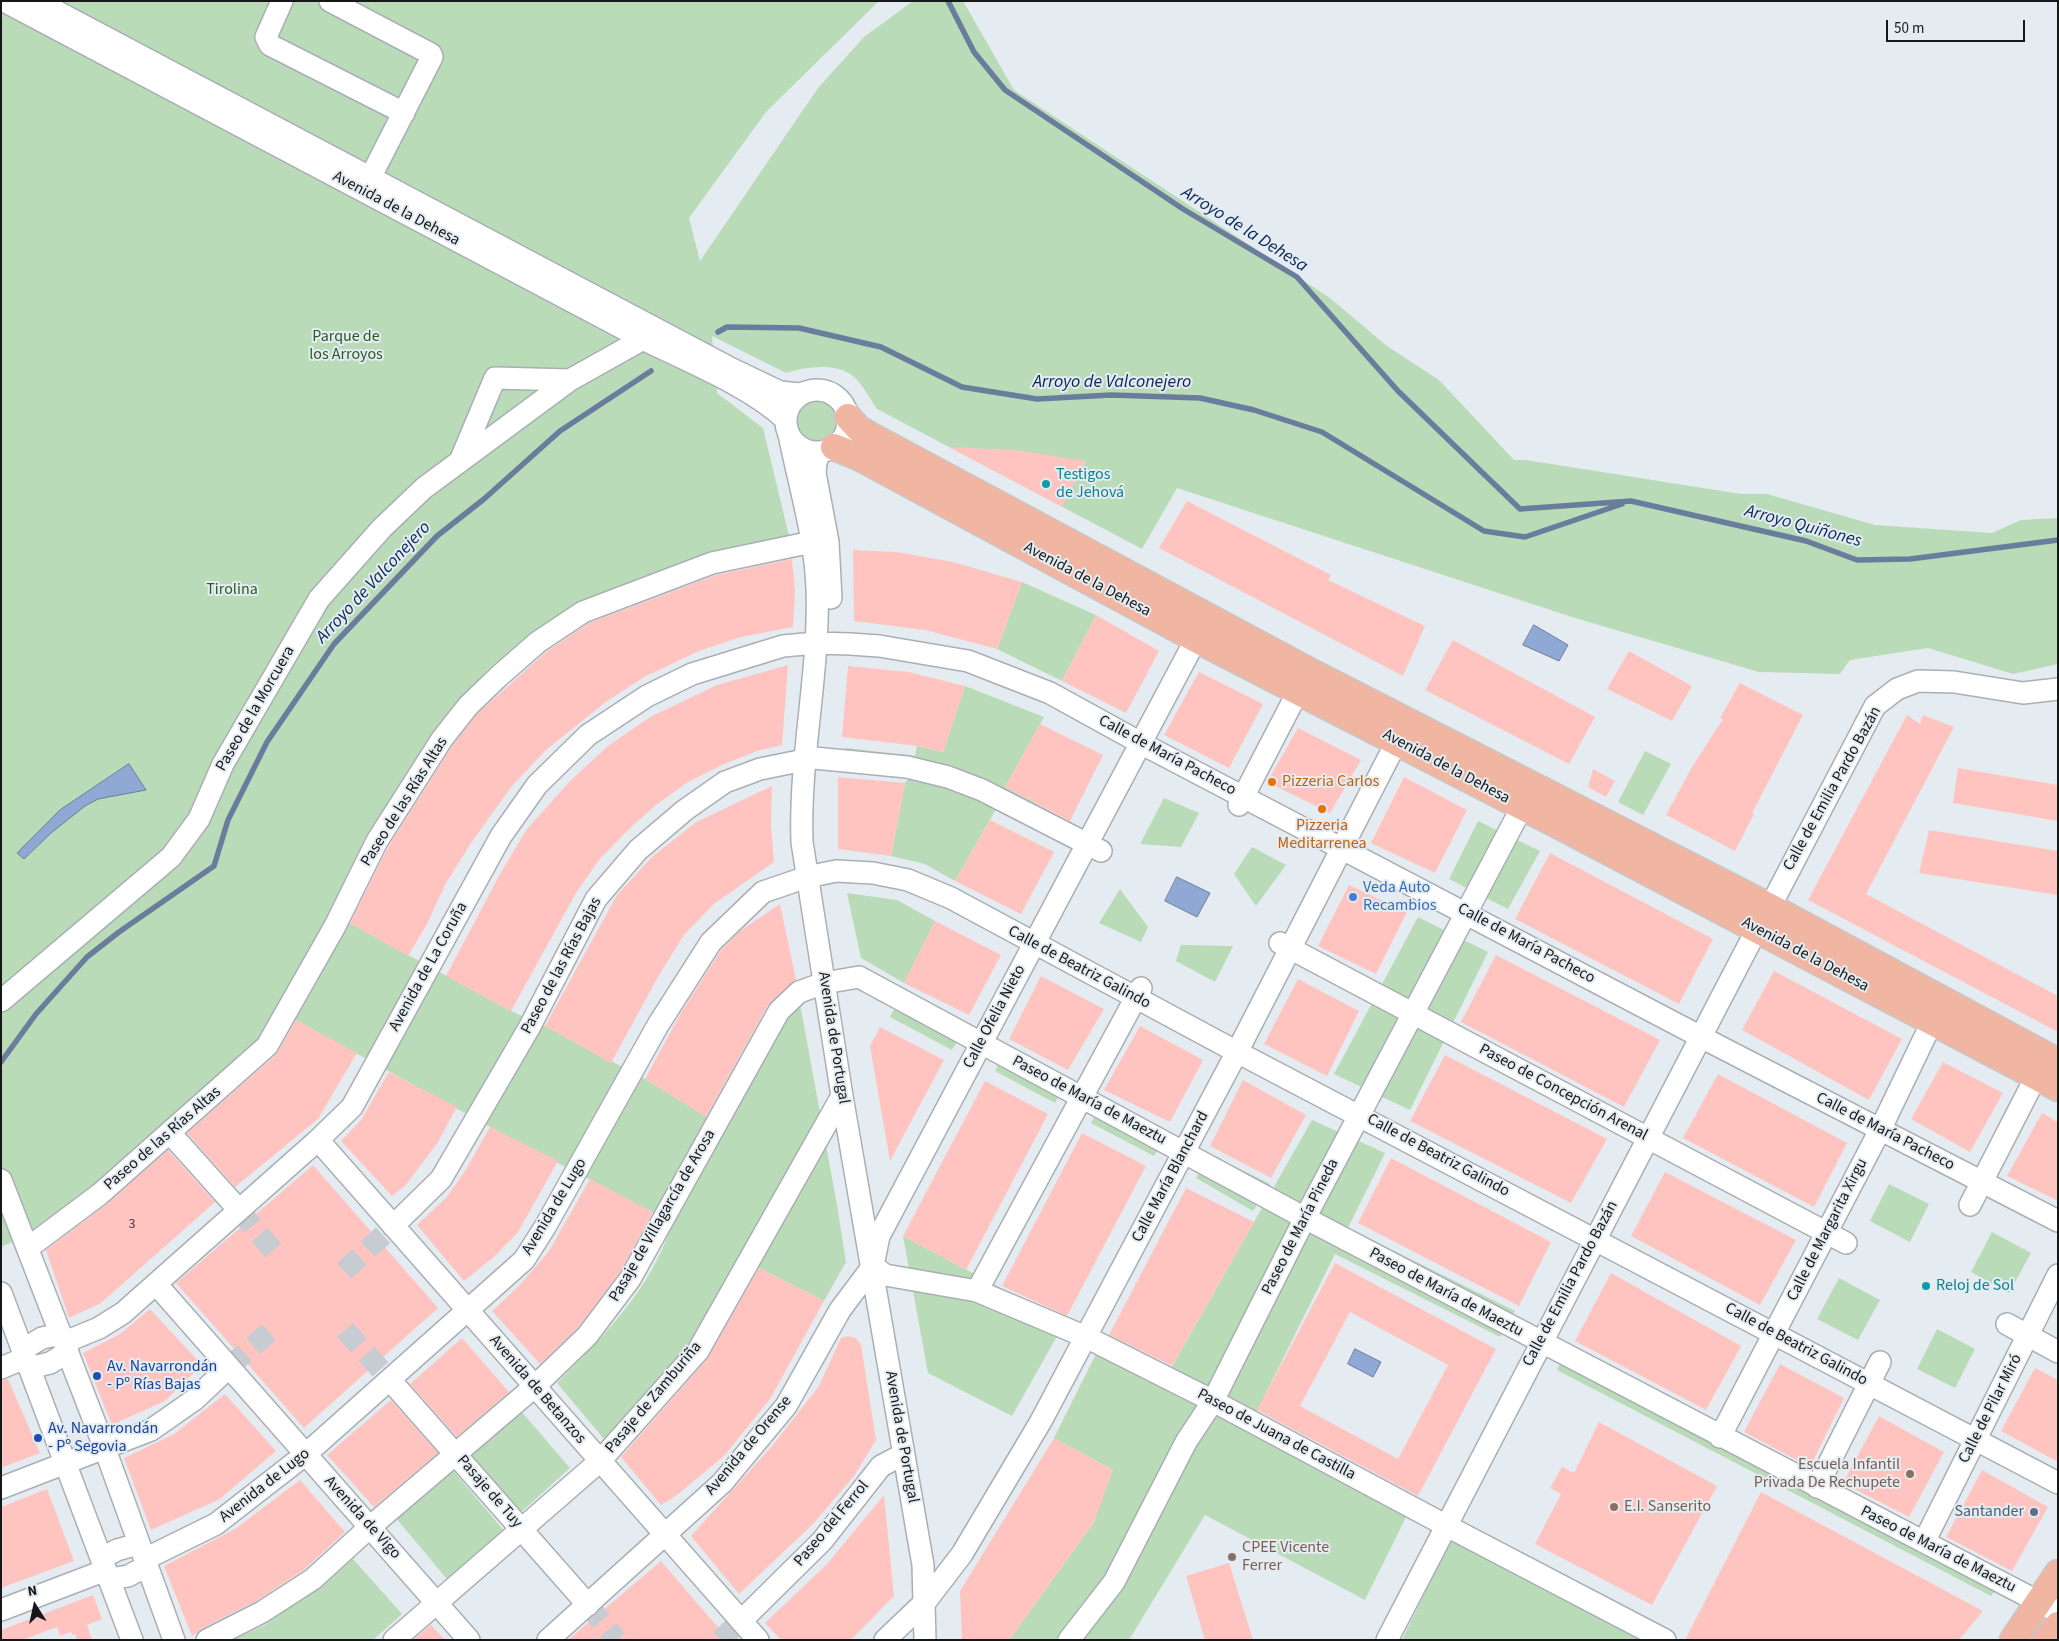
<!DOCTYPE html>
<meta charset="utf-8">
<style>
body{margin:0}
#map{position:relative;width:2059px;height:1641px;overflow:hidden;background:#e5ecf1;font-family:"Source Sans 3",sans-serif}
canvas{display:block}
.frame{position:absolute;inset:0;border:2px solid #151719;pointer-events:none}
.north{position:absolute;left:10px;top:1581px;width:50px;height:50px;-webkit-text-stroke:4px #e5ecf1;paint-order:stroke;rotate:350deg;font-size:14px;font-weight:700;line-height:20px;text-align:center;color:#151719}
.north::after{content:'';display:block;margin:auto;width:18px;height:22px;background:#151719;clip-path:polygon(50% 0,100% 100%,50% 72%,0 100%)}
.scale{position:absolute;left:1886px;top:20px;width:139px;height:22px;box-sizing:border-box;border:2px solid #151719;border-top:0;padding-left:6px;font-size:15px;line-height:18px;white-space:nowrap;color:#151719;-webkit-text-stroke:4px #e5ecf1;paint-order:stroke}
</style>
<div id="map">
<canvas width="2059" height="1641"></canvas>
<div class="frame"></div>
<div class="north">N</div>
<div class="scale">50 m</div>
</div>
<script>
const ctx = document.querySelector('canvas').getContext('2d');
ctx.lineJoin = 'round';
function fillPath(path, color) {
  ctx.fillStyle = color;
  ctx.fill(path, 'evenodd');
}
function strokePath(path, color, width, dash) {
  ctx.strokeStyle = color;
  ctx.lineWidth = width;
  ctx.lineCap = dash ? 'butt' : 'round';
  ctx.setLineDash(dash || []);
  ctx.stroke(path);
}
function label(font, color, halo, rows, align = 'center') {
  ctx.font = font + ' "Source Sans 3",sans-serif';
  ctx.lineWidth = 4;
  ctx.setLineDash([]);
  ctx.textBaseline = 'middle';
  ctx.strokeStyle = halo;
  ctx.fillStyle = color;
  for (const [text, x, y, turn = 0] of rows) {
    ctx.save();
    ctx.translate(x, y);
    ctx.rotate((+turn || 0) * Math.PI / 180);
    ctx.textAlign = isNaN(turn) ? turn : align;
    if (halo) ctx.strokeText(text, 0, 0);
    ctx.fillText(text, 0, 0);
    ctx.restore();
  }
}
const green = new Path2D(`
 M1 1H879L766 112 689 218 700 261 818 88 864 37 913 1H963L1014 90 1330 298 1387 346 1439 380 1514 460H1526L1741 494H1767L1875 525 1992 533 2021 520 2058 518V664L2013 674 1928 648 1850 660 1840 674 1759 672 1575 618 1177 488 1142 549 877 409C870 399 863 385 854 377 836 362 807 367 786 373L712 336 717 393 763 428 790 540 563 614 487 670 427 742 330 916 257 1041 43 1228 1 1247Z
 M796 421a21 21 0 1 1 42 0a21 21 0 1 1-42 0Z
 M1022 582 1096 615 1062 681 997 649Z
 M965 686 1044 717 1005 787 1072 823 1064 842 996 809 955 881 925 864 891 856 905 783 911 776 843 768 846 748 915 756 917 746 943 752Z
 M1645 751 1671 764 1643 815 1618 802Z
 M1164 798 1199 813 1181 847 1140 844Z
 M1478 821 1540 851 1508 909 1449 879Z
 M1252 847 1286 865 1256 906 1234 874Z
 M1120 889 1148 927 1141 942 1099 923Z
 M847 893 897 900 935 921 904 983 861 958Z
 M1418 917 1488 952 1410 1110 1334 1074Z
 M344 920 511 1011 545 1026 645 1079 707 1117 778 993 796 982 837 1205 846 1262 824 1301 755 1266 624 1422 604 1439 557 1383C603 1337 653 1287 672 1223L490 1127 292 1018Z
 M1181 945 1233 946 1215 982 1176 961Z
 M904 992 967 1024 952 1050 890 1017Z
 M1007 1047 1067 1078 1055 1103 995 1071Z
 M1105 1098 1169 1131 1154 1156 1091 1123Z
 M1312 1120 1385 1153 1348 1228 1515 1311 1500 1337 1335 1254 1252 1421 1411 1507 1365 1600 1205 1515 1129 1640H1009L1094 1522 1108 1479 1113 1470 1054 1438 1101 1344 1166 1377Z
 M1210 1154 1270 1184 1253 1211 1196 1178Z
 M1889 1184 1929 1204 1910 1242 1870 1221Z
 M1992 1232 2031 1253 2009 1293 1971 1272Z
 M903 1236 1065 1322 1012 1416 928 1373Z
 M1839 1278 1880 1300 1858 1340 1817 1319Z
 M1937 1329 1975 1349 1955 1388 1917 1369Z
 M1569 1346 2007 1575 1991 1596 1557 1370Z
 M521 1411 570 1468 518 1515 467 1454Z
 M451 1468 505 1532 447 1579 395 1517Z
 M1453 1535 1641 1640H1402Z
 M353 1559 402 1614 373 1640H232L265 1625Z`);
const water = new Path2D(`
 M1534 625 1568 645 1559 661 1523 645Z
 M129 764 146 790 98 799 85 806 51 833 24 859 17 853 60 810Z
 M1177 877 1210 893 1197 917 1165 901Z
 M1355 1349 1381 1362 1373 1377 1348 1364Z`);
const stream = new Path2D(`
 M948 1 974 52 1005 90 1183 209 1297 277 1398 391 1520 509 1631 501 1806 541 1857 560 1910 559 2058 540
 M718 332 727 327 799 328 881 347 962 387 1037 399 1111 395 1200 398 1254 410 1322 432 1484 531 1525 537 1622 504
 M1 1062 36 1014 87 957 119 932 214 866 228 820 267 742 334 644 437 536 484 499 560 431 651 371`);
const building = new Path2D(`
 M949 447 1016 450 1086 461 1062 507Z
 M1187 501 1331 575 1328 580 1425 626 1403 676 1159 548Z
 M853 550 897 552 953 562 1022 582 997 649 925 630 854 621Z
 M792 559 795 591 793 627 741 637 699 651 646 676 607 701 546 750 512 786 473 840 446 883 426 926 408 956 350 923 388 847 452 746 477 714 546 652 589 623 716 575Z
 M1096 615 1159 651 1126 713 1062 681Z
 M1453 640 1595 717 1569 764 1425 690Z
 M1629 651 1692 686 1672 721 1607 689Z
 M788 665 782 745 757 751 722 765 688 782 656 805 626 832 599 860 576 893 511 1011 446 976 500 874 527 829 570 781 608 746 650 717 690 698 717 685Z
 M848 666 909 672 965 686 943 752 917 746 842 737Z
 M1199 672 1263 704 1229 768 1164 735Z
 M1740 683 1803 715 1752 813 1754 814 1735 851 1666 815 1692 767 1723 719 1720 718Z
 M1907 715 1920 724 1923 715 1954 727 1866 894 2058 996V1032L1808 900Z
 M1040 724 1103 755 1070 821 1005 787Z
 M1298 728 1361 760 1330 813 1267 782Z
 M1958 768 2058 785V821L1953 803Z
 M1593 769 1615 781 1606 797 1588 787Z
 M838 777 905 783 891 856 838 849Z
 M1404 777 1467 810 1435 873 1371 843Z
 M772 786 771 825 774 862 714 904 684 935 659 975 611 1063 545 1026 617 895 652 857 696 822Z
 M990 820 1054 852 1021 914 955 881Z
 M1929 830 2058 851V895L1919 873Z
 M1550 853 1713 939 1679 1004 1515 919Z
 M1349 885 1407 912 1376 974 1318 946Z
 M780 904 796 980 768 1005 706 1117 645 1079 681 1013 721 950 740 931Z
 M935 921 1001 955 969 1015 904 983Z
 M1496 955 1660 1040 1624 1107 1461 1022Z
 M1774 971 1902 1039 1869 1100 1742 1030Z
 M1041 976 1104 1009 1068 1070 1009 1039Z
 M1298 979 1359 1011 1327 1076 1264 1044Z
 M296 1020 357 1053 318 1119 235 1187 187 1133 276 1055Z
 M1140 1026 1203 1060 1170 1122 1104 1090Z
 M880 1027 944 1060 890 1161 870 1046Z
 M1445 1055 1607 1139 1571 1203 1410 1121Z
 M1943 1062 2003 1093 1970 1152 1911 1119Z
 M389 1072 457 1107 438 1142 405 1186 392 1196 341 1141 361 1120Z
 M1718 1074 1847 1143 1814 1207 1683 1138Z
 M1243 1080 1306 1115 1271 1178 1210 1146Z
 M985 1081 1048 1114 966 1270 903 1236Z
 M2042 1113 2058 1122V1201L2007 1176Z
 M490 1127 558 1161 518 1232 494 1257 464 1281 417 1225 446 1198 465 1171Z
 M1082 1133 1146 1166 1067 1316 1002 1286Z
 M168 1150 215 1202 101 1303 69 1318 46 1250 108 1203Z
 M1391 1158 1551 1242 1519 1306 1358 1223Z
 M313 1165 438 1308 304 1428 176 1283Z
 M1665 1172 1796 1240 1760 1305 1631 1236Z
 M590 1179 653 1212 620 1272 578 1328 540 1364 492 1311 519 1286 549 1251Z
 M1186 1188 1254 1222 1172 1366 1109 1335Z
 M1335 1263 1496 1349 1418 1496 1257 1410ZM1350 1312 1448 1365 1398 1459 1300 1406Z
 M759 1268 824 1301 770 1399 724 1456 677 1495 661 1505 621 1457 707 1359Z
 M1611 1273 1741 1346 1706 1410 1575 1341Z
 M150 1309 202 1365 165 1401 112 1425 83 1353 120 1334Z
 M848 1336 856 1338 861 1345 876 1440 854 1476 812 1525 739 1594 691 1536 773 1445 819 1386 841 1338Z
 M462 1338 509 1392 457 1437 410 1384Z
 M1780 1364 1844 1398 1810 1467 1744 1432Z
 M2035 1368 2058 1380V1462L2001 1431Z
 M8 1379 40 1453 1 1468V1380Z
 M225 1394 276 1451 220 1499 151 1530 124 1458 174 1434Z
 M391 1400 438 1453 374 1507 327 1455Z
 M1879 1416 1944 1452 1909 1517 1843 1483Z
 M1599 1422 1717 1486 1652 1605 1535 1544 1561 1494 1550 1488 1562 1467 1574 1473Z
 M1054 1438 1113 1470 1094 1522 1009 1640H962L960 1591Z
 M1982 1470 2048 1507 2012 1571 1946 1537Z
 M300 1480 345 1532 305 1569 256 1601 201 1629 192 1636 164 1566 235 1529Z
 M47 1489 74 1561 1 1588V1507Z
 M1761 1492 1983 1611 1959 1640H1685Z
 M884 1495 894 1596 851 1640H781L765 1623 827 1564Z
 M661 1561 729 1640H568Z
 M1229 1563 1253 1640H1205L1186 1576Z
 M93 1595 102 1619 87 1625 92 1640H77L75 1634 72 1635 71 1632 60 1636 57 1627 22 1640H1V1630Z
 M431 1625 445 1640H413Z`);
const minorTunnel = new Path2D(`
 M239 1210 278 1256
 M344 1271 393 1226
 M345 1330 390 1380
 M229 1367 276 1326
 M588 1605 617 1640
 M720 1640 741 1621`);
const minor = new Path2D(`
 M4 1 643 339C687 361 750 386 785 419
 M37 1 732 369 780 392 800 394
 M282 1 266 37 270 45 404 113
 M330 1 431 54 432 57 370 178
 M786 421a31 31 0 1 1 62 0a31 31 0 1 1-62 0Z
 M789 434C799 485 815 536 817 588 820 672 799 756 802 842L842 1096 923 1565 925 1640
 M820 452 816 462 815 473 828 542 831 598
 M460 461 495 378 570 380
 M1239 805 1305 678
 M1770 907 1875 706 1897 689 1918 681 1954 682 2023 693 2058 689
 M1280 943 1846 1243
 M1 1001 171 857 199 819 223 764 319 599 382 528 424 488 570 380 643 339
 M170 1133 239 1210
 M318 1140 758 1640
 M1 1180 105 1449 174 1640
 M1970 1205 2043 1063
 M393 1226 441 1179 529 1028 596 899 638 850 685 810 725 782 760 769 814 758 907 767 948 777 982 790 1101 851
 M28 1248 100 1194 267 1046 335 926 377 841 442 739 468 706 498 677 538 642 583 612 712 563 812 542
 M873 1266 885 1275 977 1291 1086 1337 1213 1401 1445 1525 1665 1640
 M156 1284 469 1640
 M977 1291 1141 988
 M1 1293 132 1640
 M2007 1324 2058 1352
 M65 1342 99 1328 123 1313 318 1140 352 1107 501 836 537 785 588 735 647 696 692 674 783 646 816 643 850 644 879 646 968 661 1050 693 1148 747 1701 1037 2058 1221
 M22 1350 42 1338 61 1334
 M1 1368 25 1358
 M29 1368 50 1363 68 1352
 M390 1380 588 1605
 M1720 1437 1880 1130 1932 1022
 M1817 1487 1880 1362
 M1 1488 151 1430 194 1400 229 1367
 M1924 1542 2058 1275
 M102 1558 117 1550 138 1544
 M145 1559 216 1524 306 1454 524 1260 545 1227 658 1025 711 942 763 892 807 877 836 871 873 873 908 880 951 898 1237 1052 2058 1483
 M110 1579 128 1576 147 1566
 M1 1610 106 1570
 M741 1621 822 1541 881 1466 904 1454
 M207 1640 262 1612 313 1579 370 1527 534 1387 587 1336 630 1279 779 1011 799 992 824 983 859 977 1305 1218 2058 1612
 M394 1640 600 1461 698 1351 842 1096
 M548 1640 722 1483 786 1406 840 1310 873 1266 879 1236 1196 639
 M885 1640 926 1601 962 1554 1041 1421 1237 1052 1397 741
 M1069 1640 1114 1582 1186 1442 1213 1401 1305 1218 1522 807
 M1387 1640 1757 929`);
const major = new Path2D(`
 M848 417 859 429 871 436 1309 671 1770 907 2058 1062
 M834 447 859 457 1196 639 1560 826 2058 1088
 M2013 1640 2058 1573
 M2046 1640 2058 1625`);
const markers = [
 [1046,484,5,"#0f9aa8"],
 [1272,782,5,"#e8710a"],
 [1322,809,5,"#e8710a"],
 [1353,897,5,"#3f7fe0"],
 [1926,1286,5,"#0f9aa8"],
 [97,1376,5,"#1a4fb4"],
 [38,1438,5,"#1a4fb4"],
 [1910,1474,5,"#8d6e63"],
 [1614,1507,5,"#8d6e63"],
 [2034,1512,5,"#5c6f8a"],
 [1232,1557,5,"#8d6e63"]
];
const numberNames = [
 ["3",132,1225]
];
const streetNames = [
 ["Avenida de la Dehesa",396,209,28],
 ["Avenida de la Dehesa",1087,580,28],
 ["Paseo de la Morcuera",256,709,-60],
 ["Calle de María Pacheco",1167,756,28],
 ["Avenida de la Dehesa",1446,767,28],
 ["Calle de Emilia Pardo Bazán",1833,789,-61],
 ["Paseo de las Rías Altas",405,802,-58],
 ["Calle de María Pacheco",1526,944,28],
 ["Avenida de la Dehesa",1805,955,28],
 ["Paseo de las Rías Bajas",562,966,-62],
 ["Avenida de La Coruña",429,967,-61],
 ["Calle de Beatriz Galindo",1079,968,28],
 ["Calle Ofelia Nieto",995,1017,-62],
 ["Avenida de Portugal",833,1038,81],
 ["Paseo de Concepción Arenal",1563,1093,28],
 ["Paseo de María de Maeztu",1089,1101,28],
 ["Calle de María Pacheco",1885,1132,27],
 ["Paseo de las Rías Altas",163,1139,-41],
 ["Calle de Beatriz Galindo",1438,1156,28],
 ["Calle María Blanchard",1171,1177,-62],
 ["Avenida de Lugo",555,1207,-59],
 ["Pasaje de Villagarcía de Arosa",663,1216,-60],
 ["Paseo de María Pineda",1301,1227,-63],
 ["Calle de Margarita Xirgu",1828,1230,-63],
 ["Calle de Emilia Pardo Bazán",1571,1284,-62],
 ["Paseo de María de Maeztu",1446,1293,28],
 ["Calle de Beatriz Galindo",1796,1345,28],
 ["Avenida de Betanzos",537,1390,49],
 ["Pasaje de Zamburiña",654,1398,-50],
 ["Calle de Pilar Miró",1991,1409,-63],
 ["Paseo de Juana de Castilla",1276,1435,28],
 ["Avenida de Portugal",901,1437,80],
 ["Avenida de Orense",749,1446,-50],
 ["Avenida de Lugo",265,1486,-38],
 ["Pasaje de Tuy",489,1492,49],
 ["Avenida de Vigo",362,1518,48],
 ["Paseo del Ferrol",832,1524,-50],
 ["Paseo de María de Maeztu",1938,1550,27]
];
const parkNames = [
 ["Parque de",346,337],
 ["los Arroyos",346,355],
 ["Tirolina",232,590]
];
const cultureNames = [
 ["Testigos",1056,475],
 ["de Jehová",1056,493],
 ["Reloj de Sol",1936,1286]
];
const foodNames = [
 ["Pizzeria Carlos",1282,782],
 ["Pizzeria",1322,826,"center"],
 ["Meditarrenea",1322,844,"center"]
];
const shopNames = [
 ["Veda Auto",1363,888],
 ["Recambios",1363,906]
];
const transitNames = [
 ["Av. Navarrondán",107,1367],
 ["- Pº Rías Bajas",107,1385],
 ["Av. Navarrondán",48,1429],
 ["- Pº Segovia",48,1447]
];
const educationNames = [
 ["Escuela Infantil",1900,1465,"right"],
 ["Privada De Rechupete",1900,1483,"right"],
 ["E.I. Sanserito",1624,1507],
 ["CPEE Vicente",1242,1548],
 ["Ferrer",1242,1566]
];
const serviceNames = [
 ["Santander",2024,1512]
];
const waterNames = [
 ["Arroyo de la Dehesa",1244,230,32],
 ["Arroyo de Valconejero",1112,383],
 ["Arroyo Quiñones",1803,527,15],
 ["Arroyo de Valconejero",374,583,-47]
];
fillPath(green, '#b9dbb7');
fillPath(water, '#8fa9d4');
strokePath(water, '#6a7d9c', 1);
strokePath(stream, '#6a7d9c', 5.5);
fillPath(building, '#ffc3c0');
strokePath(minorTunnel, '#c6ccd1', 21, [21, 11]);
strokePath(minor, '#a9afb4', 24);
strokePath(major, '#c7c7c8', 29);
strokePath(minor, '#fff', 21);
strokePath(major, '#f1b6a1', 26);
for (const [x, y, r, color] of markers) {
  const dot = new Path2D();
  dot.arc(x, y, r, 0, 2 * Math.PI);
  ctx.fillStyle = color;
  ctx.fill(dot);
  strokePath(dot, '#e5ecf1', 2);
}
label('14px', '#504243', null, numberNames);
label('16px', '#151719', '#e5ecf1', streetNames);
label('16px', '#275a26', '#e5ecf1', parkNames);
label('16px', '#0d838f', '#e5ecf1', cultureNames, 'left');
label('16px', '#c56008', '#e5ecf1', foodNames, 'left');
label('16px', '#366cbe', '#e5ecf1', shopNames, 'left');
label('16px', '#164399', '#e5ecf1', transitNames, 'left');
label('16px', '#785e54', '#e5ecf1', educationNames, 'left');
label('16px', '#4e5e75', '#e5ecf1', serviceNames, 'right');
label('italic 18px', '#072659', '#e5ecf1', waterNames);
</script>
